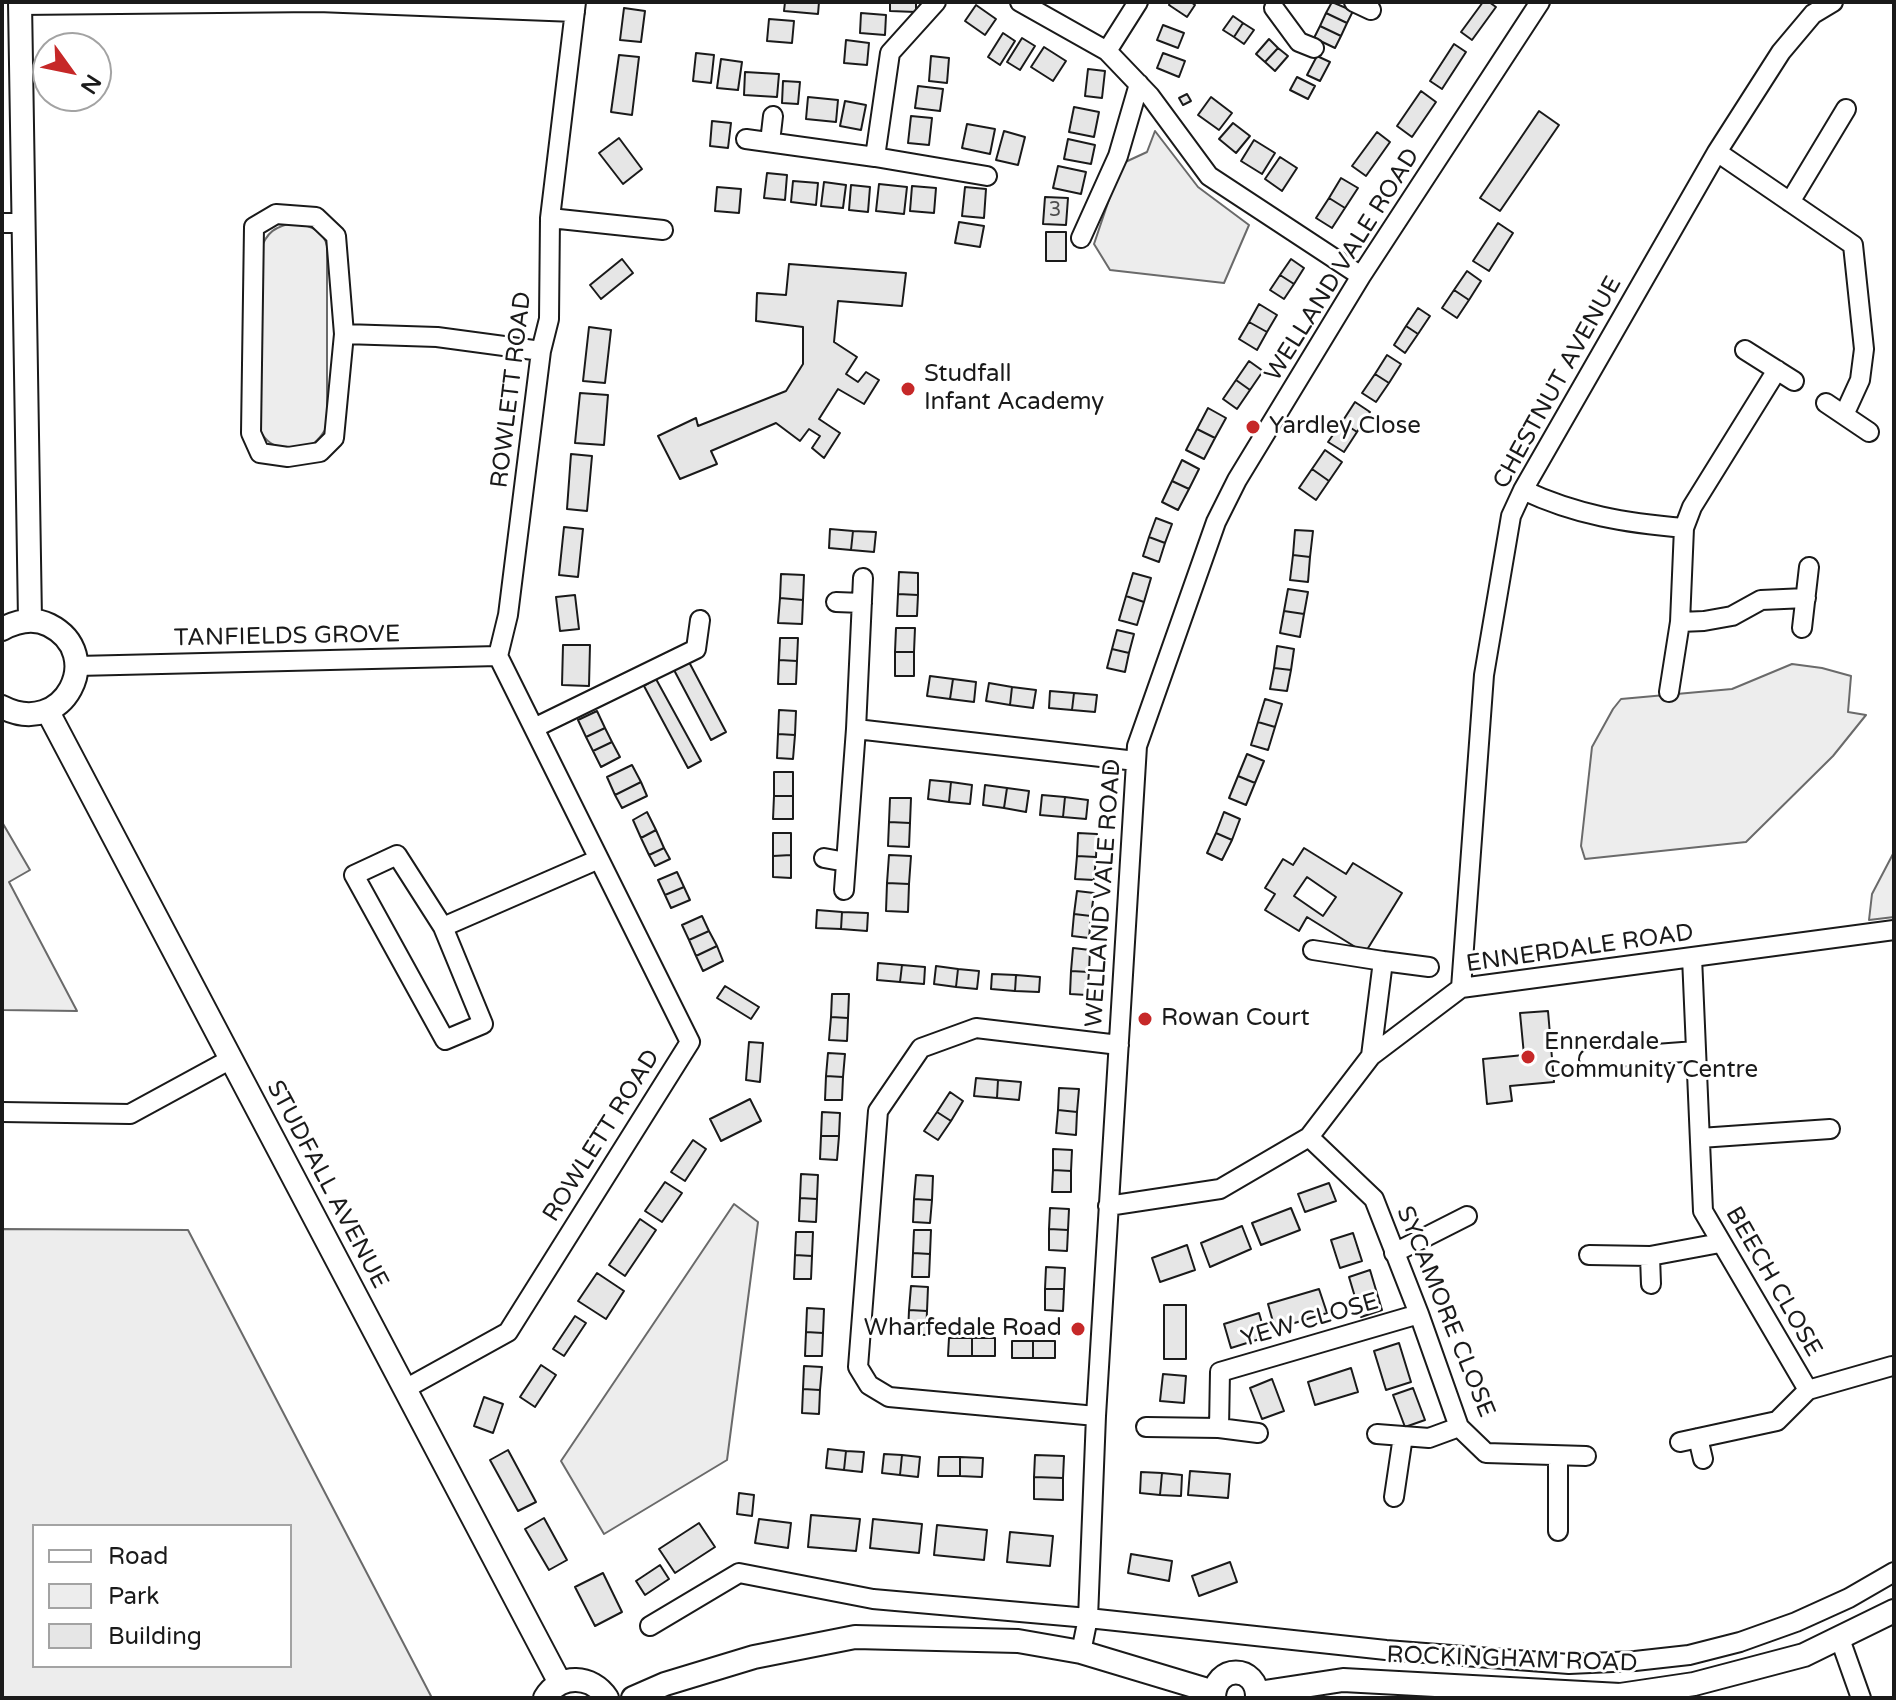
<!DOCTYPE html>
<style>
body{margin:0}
#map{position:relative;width:1896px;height:1700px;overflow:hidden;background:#fff;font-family:"Varela Round",sans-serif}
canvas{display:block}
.frame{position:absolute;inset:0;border:4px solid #1a1a1a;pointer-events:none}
.legend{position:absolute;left:32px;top:1524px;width:260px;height:144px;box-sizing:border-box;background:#fff;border:2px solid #a3a3a3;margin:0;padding:10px 14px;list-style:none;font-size:24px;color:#1a1a1a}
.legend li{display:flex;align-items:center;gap:16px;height:40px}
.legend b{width:40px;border:2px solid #a3a3a3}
.north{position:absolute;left:32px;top:32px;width:80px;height:80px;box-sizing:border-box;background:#fff;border:2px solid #a3a3a3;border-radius:50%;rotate:123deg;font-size:22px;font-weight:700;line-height:32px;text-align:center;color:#1a1a1a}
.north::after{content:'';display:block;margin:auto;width:28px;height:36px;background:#c62828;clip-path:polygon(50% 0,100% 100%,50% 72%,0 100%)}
</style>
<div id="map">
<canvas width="1896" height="1700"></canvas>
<div class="frame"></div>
<ul class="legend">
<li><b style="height:10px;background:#fff"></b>Road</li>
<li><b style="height:22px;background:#ededed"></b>Park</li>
<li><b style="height:22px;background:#e6e6e6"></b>Building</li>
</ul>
<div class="north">N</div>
</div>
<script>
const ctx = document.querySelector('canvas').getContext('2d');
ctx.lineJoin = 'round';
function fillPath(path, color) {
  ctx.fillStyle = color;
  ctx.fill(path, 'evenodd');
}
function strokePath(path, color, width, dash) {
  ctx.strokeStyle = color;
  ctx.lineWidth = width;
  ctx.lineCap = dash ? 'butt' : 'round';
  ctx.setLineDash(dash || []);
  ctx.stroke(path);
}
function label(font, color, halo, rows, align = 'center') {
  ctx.font = font + ' "Varela Round",sans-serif';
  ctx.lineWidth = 6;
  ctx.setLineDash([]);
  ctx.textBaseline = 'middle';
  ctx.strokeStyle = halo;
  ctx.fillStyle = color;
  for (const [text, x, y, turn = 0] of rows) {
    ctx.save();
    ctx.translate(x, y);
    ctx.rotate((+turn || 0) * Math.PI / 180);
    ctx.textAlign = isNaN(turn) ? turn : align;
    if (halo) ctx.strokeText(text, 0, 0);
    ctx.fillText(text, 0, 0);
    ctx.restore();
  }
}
const green = new Path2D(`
 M1155 131 1198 187 1249 225 1224 283 1110 270 1094 244 1121 164 1147 152Z
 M295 222C310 227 323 229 327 246V427C323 433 320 439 314 443 295 456 266 449 259 427L260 251C267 231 275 227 295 222Z
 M1792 664 1822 668 1851 676 1848 712 1866 715 1833 756 1746 842 1585 859 1581 846 1592 747 1613 709 1621 699 1732 689Z
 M2 822 30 870 9 882 77 1011 2 1010Z
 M1894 852V917L1869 920 1872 894Z
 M734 1204 758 1222 727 1460 604 1534 561 1461Z
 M2 1229 188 1230 432 1698H2ZM34 1526H290V1666H34Z`);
const building = new Path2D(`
 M785 2H819L818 14 784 11Z
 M890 2H916V12L890 11Z
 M1170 2H1191L1195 5 1187 17 1169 5Z
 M1332 2 1353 11 1347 23 1326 13Z
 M1483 2H1489L1496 7 1472 40 1461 32Z
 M976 5 996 19 985 35 965 21Z
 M624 8 645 11 641 42 620 40Z
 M861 13 886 15 885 35 860 33Z
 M1326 13 1347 23 1341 36 1320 26Z
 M1233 16 1243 23 1234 37 1223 30Z
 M769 19 794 21 792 43 767 41Z
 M1243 23 1254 30 1244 44 1234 37Z
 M1163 25 1184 33 1178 48 1157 40Z
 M1320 26 1341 36 1335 48 1314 38Z
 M1003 33 1015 41 1000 65 988 57Z
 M1022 38 1035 46 1020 70 1007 62Z
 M1269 39 1278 48 1265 62 1256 54Z
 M846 40 869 43 867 65 844 63Z
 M1454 44 1466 52 1442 89 1430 81Z
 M1044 47 1066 61 1053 81 1031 67Z
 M1278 48 1288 56 1275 71 1265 62Z
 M696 53 714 55 711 83 693 81Z
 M1163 53 1185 61 1179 77 1157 68Z
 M619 55 639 57 632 115 611 112Z
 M931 56 949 58 947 83 929 81Z
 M1317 56 1330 62 1320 81 1307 75Z
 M721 59 742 62 738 90 717 88Z
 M1088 69 1105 71 1102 98 1085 96Z
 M745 72 779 74 777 97 744 95Z
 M1297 77 1315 86 1308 99 1290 90Z
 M783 81 800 82 798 104 782 103Z
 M918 86 943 89 940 111 915 108Z
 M1421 91 1436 102 1412 137 1397 126Z
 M1187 94 1191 101 1183 105 1179 98Z
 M808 97 838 100 836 122 806 119Z
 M1211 97 1232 113 1219 130 1198 115Z
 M845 101 866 105 861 130 840 126Z
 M1074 107 1099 112 1094 137 1069 132Z
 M1539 111 1559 125 1500 211 1480 198Z
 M911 116 932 118 929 145 908 143Z
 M712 121 731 123 728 148 710 146Z
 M1233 123 1250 136 1236 153 1219 139Z
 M967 124 995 129 990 154 962 148Z
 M1004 131 1025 137 1018 165 996 160Z
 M1377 132 1390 142 1366 176 1352 166Z
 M619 138 642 169 623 184 599 153Z
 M1068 139 1095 145 1091 164 1064 159Z
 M1254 140 1275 153 1262 174 1241 161Z
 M1280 157 1297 168 1282 191 1265 179Z
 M1058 166 1086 172 1081 194 1053 188Z
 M767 173 787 175 785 200 764 198Z
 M1341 178 1358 188 1345 208 1329 198Z
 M793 181 818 183 816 205 791 202Z
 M824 182 846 185 843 208 821 206Z
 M879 184 907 187 904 214 876 211Z
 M851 185 870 187 868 212 849 210Z
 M912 186 936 188 934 213 910 211Z
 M717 187 741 189 739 213 715 211Z
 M965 187 986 189 984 218 962 216Z
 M1045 197 1068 198 1066 225 1043 224Z
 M1329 198 1345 208 1332 228 1316 218Z
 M959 222 984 226 980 247 955 243Z
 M1498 223 1513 233 1489 271 1473 261Z
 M1046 232H1066V261H1046Z
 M622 259 633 273 601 299 590 285Z
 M1291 259 1304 268 1294 284 1280 275Z
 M789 264 906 273 902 306 838 301 834 342 857 357 846 374 858 382 866 372 879 380 864 404 838 389 819 419 840 433 824 458 812 448 820 436 809 429 800 441 776 423 711 451 717 464 680 479 658 436 696 418 698 426 786 391 803 364V327L756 321 757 293 786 295Z
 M1467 271 1481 281 1469 300 1454 290Z
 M1280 275 1294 284 1284 299 1270 290Z
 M1454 290 1469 300 1457 318 1442 308Z
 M1259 304 1277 315 1267 332 1249 322Z
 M1418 308 1430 316 1418 334 1406 326Z
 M1249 322 1267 332 1257 350 1239 339Z
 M1406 326 1418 334 1405 353 1394 345Z
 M589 327 611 330 605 383 583 381Z
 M1387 355 1401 364 1389 383 1375 374Z
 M1249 361 1263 371 1250 390 1236 380Z
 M1375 374 1389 383 1376 402 1362 393Z
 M1236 380 1250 390 1237 409 1223 399Z
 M580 393 608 395 604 445 575 443Z
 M1355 402 1370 412 1357 432 1342 422Z
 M1208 408 1226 418 1215 438 1197 429Z
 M1342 422 1357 432 1344 452 1328 442Z
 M1197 429 1215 438 1204 459 1186 450Z
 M1325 450 1342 462 1329 481 1312 469Z
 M571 454 592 456 587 511 567 509Z
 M1182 460 1199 469 1189 489 1172 481Z
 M1312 469 1329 481 1316 500 1299 488Z
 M1172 481 1189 489 1178 510 1162 502Z
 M1156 518 1172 524 1165 543 1149 537Z
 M564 527 583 529 578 577 559 575Z
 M830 529 853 531 851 550 829 548Z
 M1295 530 1313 531 1310 557 1293 555Z
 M853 531 876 532 874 552 851 550Z
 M1149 537 1165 543 1159 562 1143 556Z
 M1293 555 1310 557 1308 582 1290 580Z
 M899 572 918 573V595L898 594Z
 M1133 573 1151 578 1144 602 1126 596Z
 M781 574 804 575 803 600 780 598Z
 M1288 589 1308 592 1304 614 1284 611Z
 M898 594 918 595 917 616H897Z
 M575 595 579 629 560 631 556 597Z
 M1126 596 1144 602 1137 625 1119 620Z
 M780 598 803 600 802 624 778 623Z
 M1284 611 1304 614 1300 637 1280 633Z
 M896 628H915L914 652H895Z
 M1117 630 1134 634 1129 653 1112 649Z
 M780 638H798L797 661 779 660Z
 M563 645H590L589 686 562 685Z
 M1277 646 1294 649 1291 670 1274 668Z
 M1112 649 1129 653 1125 672 1107 668Z
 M895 652H914V676H895Z
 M779 660 797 661 796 684H778Z
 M689 662 726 732 711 740 674 670Z
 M1274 668 1291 670 1287 691 1270 689Z
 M930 676 953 679 950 699 927 696Z
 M656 679 701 761 688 768 644 686Z
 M953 679 976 682 974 702 950 699Z
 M989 683 1012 687 1010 705 986 701Z
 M1012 687 1036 690 1033 708 1010 705Z
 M1050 691 1074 693 1072 710 1049 708Z
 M1074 693 1097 695 1095 712 1072 710Z
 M1265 699 1282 704 1275 727 1258 722Z
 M779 710 796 711 795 735 778 734Z
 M597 711 605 728 586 737 578 720Z
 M1258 722 1275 727 1268 750 1251 745Z
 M605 728 612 742 593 751 586 737Z
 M778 734 795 735 793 759 777 758Z
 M612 742 620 757 601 767 593 751Z
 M1247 754 1264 761 1255 783 1238 776Z
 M632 765 641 782 615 795 607 777Z
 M774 772H793V796H774Z
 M1238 776 1255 783 1246 805 1229 798Z
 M930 780 951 782 949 802 928 799Z
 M641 782 647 796 622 808 615 795Z
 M951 782 972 785 970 804 949 802Z
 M985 785 1007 788 1004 808 983 805Z
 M1007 788 1029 791 1026 812 1004 808Z
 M1042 795 1065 797 1063 817 1040 815Z
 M774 796H793V819H773Z
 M1065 797 1088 800 1086 819 1063 817Z
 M890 798H911L910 823 889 822Z
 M647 812 656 830 641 838 633 820Z
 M1224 812 1240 819 1232 840 1216 833Z
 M889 822 910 823 909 847 888 846Z
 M656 830 664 848 649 855 641 838Z
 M773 833H791V855L773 856Z
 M1078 833 1097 834 1096 857 1077 856Z
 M1216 833 1232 840 1222 860 1207 853Z
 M664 848 670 859 655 866 649 855Z
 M1304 848 1346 874 1353 863 1402 893 1365 953 1307 917 1299 931 1265 910 1275 894 1265 888 1283 859 1293 865ZM1307 877 1336 897 1323 916 1294 896Z
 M791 855V878L773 877V856Z
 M889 855 911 856 909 884 887 883Z
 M1077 856 1096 857 1094 880 1075 879Z
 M677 872 684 887 665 895 658 880Z
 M887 883 909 884 908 912 886 911Z
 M684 887 690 900 671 908 665 895Z
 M1077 891 1094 893 1091 916 1074 914Z
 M817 910 842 912 841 929 816 928Z
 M842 912 868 913 867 931 841 929Z
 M1074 914 1091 916 1089 938 1072 936Z
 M702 916 709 931 689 940 682 925Z
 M709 931 717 946 696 956 689 940Z
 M717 946 723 961 703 971 696 956Z
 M1073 948 1090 950 1089 972 1071 971Z
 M878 963 902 965 900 982 877 980Z
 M902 965 925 967 924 984 900 982Z
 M936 966 958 969 956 987 934 984Z
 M958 969 979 971 977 989 956 987Z
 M1071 971 1089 972 1087 995 1070 994Z
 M992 974 1016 975 1015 991 991 989Z
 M1016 975 1040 977 1039 992 1015 991Z
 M725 986 759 1007 751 1019 717 998Z
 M832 994H849L848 1018 831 1017Z
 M1548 1011 1554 1082 1510 1086 1512 1101 1487 1104 1483 1059 1524 1055 1520 1013Z
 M831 1017 848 1018 847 1041 829 1040Z
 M749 1042 763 1043 760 1082 746 1080Z
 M828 1053 845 1054 843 1077 826 1076Z
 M826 1076 843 1077 842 1100H825Z
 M976 1078 998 1080 997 1098 974 1096Z
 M998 1080 1021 1082 1019 1100 997 1098Z
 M1059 1088 1079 1089 1077 1112 1058 1110Z
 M950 1092 963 1101 951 1121 937 1112Z
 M750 1099 761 1121 721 1141 710 1119Z
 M1058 1110 1077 1112 1076 1135 1056 1133Z
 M822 1112 840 1113 839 1136H821Z
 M937 1112 951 1121 938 1140 924 1131Z
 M821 1136H839L837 1160 820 1159Z
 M693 1140 706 1149 685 1181 671 1172Z
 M1053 1149 1072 1150 1071 1171 1053 1170Z
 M1053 1170 1071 1171V1192H1052Z
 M801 1174 818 1175 817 1199 800 1198Z
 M916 1175 933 1176 932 1200 914 1199Z
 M665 1182 682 1193 662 1222 645 1211Z
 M1329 1183 1336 1201 1305 1212 1298 1194Z
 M800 1198 817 1199 816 1222 799 1221Z
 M914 1199 932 1200 930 1223 913 1222Z
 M1050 1208 1069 1209 1068 1230 1049 1229Z
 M1291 1208 1300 1230 1261 1245 1252 1223Z
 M640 1219 656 1230 625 1276 609 1265Z
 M1242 1226 1251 1249 1210 1267 1201 1243Z
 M1049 1229 1068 1230 1067 1251 1049 1250Z
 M914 1230H931L930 1254 913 1253Z
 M796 1232H813L812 1256 795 1255Z
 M1353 1233 1362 1261 1340 1268 1331 1240Z
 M1187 1245 1195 1270 1160 1282 1152 1258Z
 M913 1253 930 1254 929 1277H912Z
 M795 1255 812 1256 811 1279H794Z
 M1046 1267 1065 1268 1064 1289H1045Z
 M1370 1270 1382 1310 1361 1317 1349 1277Z
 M597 1273 624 1291 606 1319 578 1301Z
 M911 1286 928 1287 927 1311 909 1310Z
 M1045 1289H1064L1063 1311 1045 1310Z
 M1319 1289 1327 1313 1275 1329 1268 1304Z
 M1164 1305H1186V1359H1164Z
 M807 1308 824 1309 823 1333 806 1332Z
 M909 1310 927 1311 926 1335 908 1334Z
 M1259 1313 1266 1337 1231 1348 1224 1324Z
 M575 1316 586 1323 564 1356 553 1349Z
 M806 1332 823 1333 822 1356H805Z
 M949 1338H972V1356H948Z
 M972 1338H995V1356H972Z
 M1012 1341H1033V1358H1012Z
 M1033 1341H1055V1358H1033Z
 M1399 1343 1411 1382 1386 1390 1374 1351Z
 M541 1365 556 1375 535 1407 520 1397Z
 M804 1366 822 1367 820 1390 803 1389Z
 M1351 1368 1358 1392 1315 1405 1308 1382Z
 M1163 1374 1186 1376 1184 1403 1160 1401Z
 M1272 1379 1284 1411 1262 1419 1250 1388Z
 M1413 1388 1425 1420 1405 1427 1393 1395Z
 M803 1389 820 1390 819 1414 802 1413Z
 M484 1397 503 1404 493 1433 474 1426Z
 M828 1449 846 1451 844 1470 826 1468Z
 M508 1450 536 1502 518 1511 490 1460Z
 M846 1451 864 1452 862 1472 844 1470Z
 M884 1454 902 1455 900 1475 882 1473Z
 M902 1455 920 1457 918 1477 900 1475Z
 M1035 1455 1064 1456 1063 1478 1034 1477Z
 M939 1457H960V1476H938Z
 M960 1457 983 1458 982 1477 960 1476Z
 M1190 1471 1230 1474 1228 1498 1188 1495Z
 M1141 1472 1162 1473 1160 1495 1140 1493Z
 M1162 1473 1182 1475 1181 1496 1160 1495Z
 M1034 1477 1063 1478V1500L1034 1499Z
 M739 1493 754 1495 752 1516 737 1514Z
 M811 1515 860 1519 856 1551 808 1547Z
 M544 1518 567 1560 549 1570 525 1529Z
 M759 1519 791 1523 788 1548 755 1543Z
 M873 1519 922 1524 919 1553 870 1548Z
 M699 1523 715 1547 675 1573 659 1549Z
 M937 1525 987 1530 984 1560 934 1555Z
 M1010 1532 1053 1536 1050 1566 1007 1562Z
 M1131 1554 1172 1561 1169 1581 1128 1573Z
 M1230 1562 1237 1582 1199 1596 1192 1576Z
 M660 1565 669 1579 645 1595 636 1581Z
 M603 1573 622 1612 595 1626 575 1587Z`);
const minor = new Path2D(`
 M1020 2 1107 51 1150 96 1209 176 1361 276
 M1354 2 1371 10
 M20 5 318 2 575 12
 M1274 8 1299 42 1314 48
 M1107 51 1138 2
 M746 139 875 157 890 53 936 2
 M770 142 773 116
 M1717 152 1853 245 1864 349 1860 380 1844 415
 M875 157 987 176
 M1790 202 1846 109
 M550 218 663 230
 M2 223H22
 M1081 238 1118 156 1139 84
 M344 334 334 438 320 452 288 457 260 453 251 433 254 227 276 214 316 217 336 236 344 334 437 337 541 351
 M1745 350 1794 381
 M1826 403 1869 432
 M1523 490C1576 515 1626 523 1684 528L1692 507 1777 370
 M1684 528 1680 622 1704 621 1732 616 1761 600 1806 598
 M863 578 856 729 1136 761
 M836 602 862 603
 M1802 628 1809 567
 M77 666 498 656
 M1669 692 1680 622
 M534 728 696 649 700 620
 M824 858 846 862
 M844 890 856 729
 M443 927 397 855 354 875 445 1040 483 1024 443 927 599 859
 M1313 950 1383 961 1371 1056
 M1692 957 1703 1211 1808 1390
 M1383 961 1429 967
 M1461 988 1484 675 1511 516 1523 490 1717 152 1781 52 1813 14 1833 2
 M1589 1059 1696 1051
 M2 1112 130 1114 231 1059
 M1309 1137 1374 1199 1419 1314 1459 1427 1486 1453 1586 1456
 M1700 1138 1830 1129
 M1108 1206 1220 1189 1309 1137 1371 1056 1461 988 1894 930
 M1394 1253 1467 1216
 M1589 1255 1650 1256 1720 1243
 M1650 1256 1651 1284
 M405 1389 508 1332 690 1042 498 656 508 615 541 351 549 319 550 218 576 2
 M1096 1416 889 1397 869 1385 858 1367 878 1111 921 1048 976 1028 1119 1045
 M1146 1427 1219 1428 1220 1372 1419 1314
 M1219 1428 1258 1433
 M1377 1434 1429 1438 1459 1427
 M1698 1438 1703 1459
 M1680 1442 1777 1421 1808 1390 1892 1366
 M1394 1497 1403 1436
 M1558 1531V1456
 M650 1626 739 1573 873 1599 1088 1618 1386 1650 1569 1664 1635 1661 1689 1655 1740 1642 1796 1622 1849 1598 1894 1572
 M1840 1639 1861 1698
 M1081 1652 1088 1618 1096 1416 1137 746 1216 522 1237 480 1361 276 1540 2`);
const tertiary = new Path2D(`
 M20 2 30 620
 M2 629C17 621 33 617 49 625 107 654 64 739 2 707
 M48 712 560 1683
 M1258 1693 1343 1680 1620 1695 1694 1684 1804 1655 1894 1611
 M545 1698C560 1673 592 1675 607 1698
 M633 1698 665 1684 754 1657 855 1637 1018 1641 1081 1652 1214 1692
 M1214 1698C1214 1664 1258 1664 1257 1698`);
const markers = [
 [908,389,8,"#c62828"],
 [1253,427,8,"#c62828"],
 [1145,1019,8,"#c62828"],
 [1528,1057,8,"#c62828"],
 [1078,1329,8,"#c62828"]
];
const numberNames = [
 ["3",1055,211]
];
const streetNames = [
 ["WELLAND VALE ROAD",1343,265,-58],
 ["CHESTNUT AVENUE",1558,383,-61],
 ["ROWLETT ROAD",512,390,-83],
 ["TANFIELDS GROVE",287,637,-1],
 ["WELLAND VALE ROAD",1104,893,-86],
 ["ENNERDALE ROAD",1580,949,-8],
 ["ROWLETT ROAD",602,1136,-58],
 ["STUDFALL AVENUE",327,1185,62],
 ["BEECH CLOSE",1773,1282,60],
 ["SYCAMORE CLOSE",1445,1312,68],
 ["YEW CLOSE",1310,1321,-16],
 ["ROCKINGHAM ROAD",1512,1660,2]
];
const poiNames = [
 ["Studfall",924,375],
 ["Infant Academy",924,403],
 ["Yardley Close",1269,427],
 ["Rowan Court",1161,1019],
 ["Ennerdale",1544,1043],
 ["Community Centre",1544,1071],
 ["Wharfedale Road",1062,1329,"right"]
];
fillPath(green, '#ededed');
strokePath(green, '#6a6a6a', 2);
fillPath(building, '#e6e6e6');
strokePath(building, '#1a1a1a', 2);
strokePath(minor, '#1a1a1a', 22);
strokePath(tertiary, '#1a1a1a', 26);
strokePath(minor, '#fff', 18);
strokePath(tertiary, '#fff', 22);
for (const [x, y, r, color] of markers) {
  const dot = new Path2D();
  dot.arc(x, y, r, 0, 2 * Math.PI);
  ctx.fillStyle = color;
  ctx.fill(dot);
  strokePath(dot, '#fff', 3);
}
label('20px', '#4d4d4d', null, numberNames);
label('24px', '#1a1a1a', '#fff', streetNames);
label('24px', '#1a1a1a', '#fff', poiNames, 'left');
</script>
